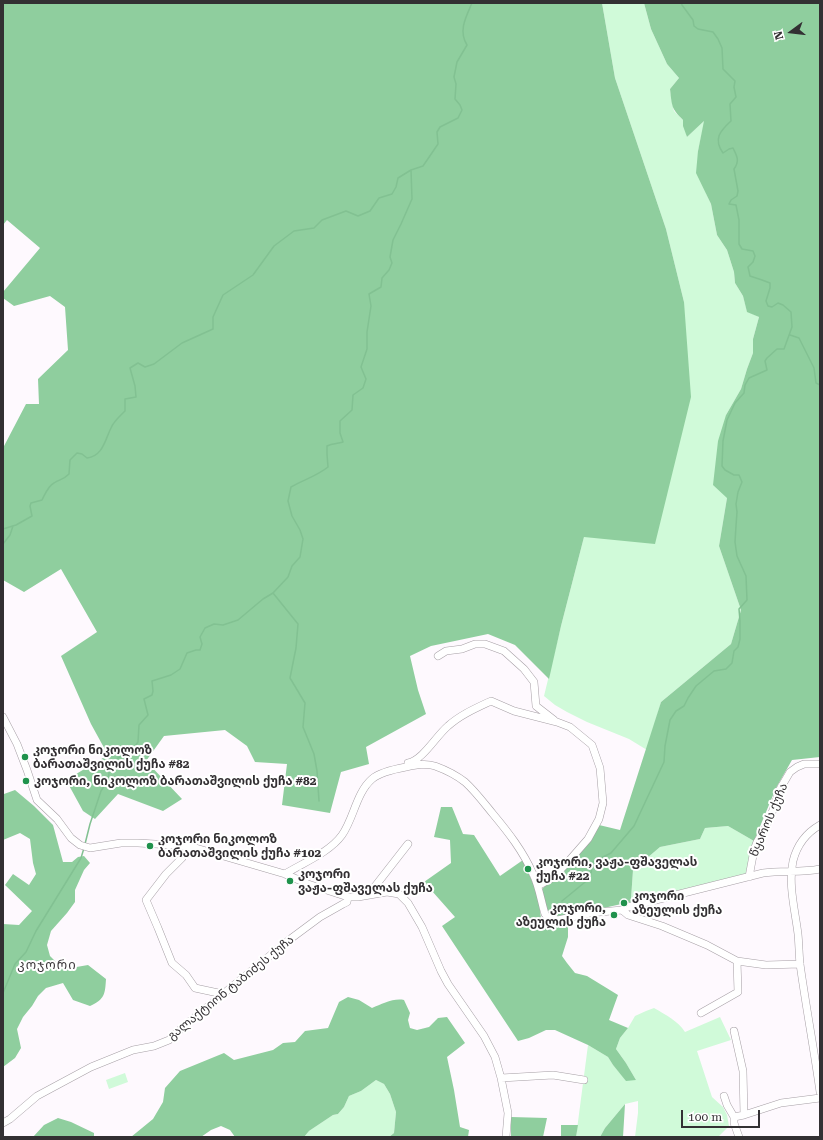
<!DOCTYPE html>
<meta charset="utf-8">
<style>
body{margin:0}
#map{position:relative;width:823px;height:1140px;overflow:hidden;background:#fef9fe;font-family:"Roboto Serif",serif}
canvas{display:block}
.frame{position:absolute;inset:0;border:4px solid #333033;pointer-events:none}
.north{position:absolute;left:771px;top:12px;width:40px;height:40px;-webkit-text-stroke:3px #fff;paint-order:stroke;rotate:255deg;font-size:11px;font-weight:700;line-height:16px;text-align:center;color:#333033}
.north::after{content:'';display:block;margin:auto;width:14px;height:18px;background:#333033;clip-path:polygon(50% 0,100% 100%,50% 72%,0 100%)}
.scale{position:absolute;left:681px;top:1110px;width:79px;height:18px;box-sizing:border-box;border:2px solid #333033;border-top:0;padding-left:5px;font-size:12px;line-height:14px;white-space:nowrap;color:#333033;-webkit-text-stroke:3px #fff;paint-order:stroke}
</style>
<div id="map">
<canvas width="823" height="1140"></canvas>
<div class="frame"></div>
<div class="north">N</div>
<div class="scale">100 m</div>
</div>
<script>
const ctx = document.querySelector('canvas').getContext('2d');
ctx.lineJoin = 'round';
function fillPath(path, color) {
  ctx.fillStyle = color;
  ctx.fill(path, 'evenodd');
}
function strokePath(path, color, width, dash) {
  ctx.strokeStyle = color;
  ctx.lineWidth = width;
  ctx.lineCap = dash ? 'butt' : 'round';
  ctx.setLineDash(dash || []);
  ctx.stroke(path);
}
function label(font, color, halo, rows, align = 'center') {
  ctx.font = font + ' "Roboto Serif","Noto Sans Georgian",serif';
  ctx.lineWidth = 4;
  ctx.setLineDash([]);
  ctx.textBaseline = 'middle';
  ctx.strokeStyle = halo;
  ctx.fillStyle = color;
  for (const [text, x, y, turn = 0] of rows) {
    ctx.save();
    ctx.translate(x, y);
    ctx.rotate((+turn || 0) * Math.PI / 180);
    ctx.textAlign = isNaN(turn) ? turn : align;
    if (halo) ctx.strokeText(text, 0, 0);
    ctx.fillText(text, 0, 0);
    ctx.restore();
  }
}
const green = new Path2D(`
 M602 3H644L651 29 667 64 679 78 670 89 672 102 674 111 683 120 687 137 705 120 698 151 706 193 711 204 717 235 727 250 734 272 735 283 743 296 747 311 759 317 753 339V353L747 369 741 389 726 415 727 498 719 546 741 610 731 644 661 702 647 750 629 739 587 722 567 712 555 705 544 696 561 626 584 537 684 302 666 229 615 78Z
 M728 826 754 841 746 875 636 902 631 899 633 870 660 847 700 839 705 828Z
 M654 1008C666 1015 678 1021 685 1032L720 1017 731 1040 697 1051 712 1097 723 1107 727 1115 729 1126 718 1137H635L638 1113V1101L625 1104 605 1128 600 1137H576L588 1045 608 1057 613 1065 619 1072 636 1080 626 1063 616 1049 620 1038 628 1028 635 1016 646 1011Z
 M125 1073 128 1082 109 1089 106 1080Z
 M376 1080 384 1084 390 1094 396 1112 394 1133 389 1137H304L309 1131 333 1115 338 1114 344 1107 349 1096 361 1091Z`);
const forest = new Path2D(`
 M3 3H602L615 78 666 229 684 302 691 397 655 544 584 537 561 626 549 679 515 645 488 634 431 646 410 656 418 690 426 714 366 747 369 764 341 772 330 813 282 805 287 764 255 762 247 746 225 730 164 736 146 761 182 799 163 811 118 794 95 819 83 811 66 780 108 755 91 724 61 656 97 632 61 569 24 592 3 580V448L26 404H39L38 379 68 350 65 307 50 296 14 306 3 298V292L40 248 7 220 3 225Z
 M644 3H820V757L792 760 776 788 754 841 728 826 705 828 700 839 660 847 633 870 631 899 636 902 626 903 559 918 551 915 546 907 542 889 578 855 599 825 620 830 661 702 731 644 741 610 719 546 727 498 713 485 718 441 726 415 741 389 747 369 753 353V339L759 317 747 312 743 296 735 283 734 272 727 250 717 235 711 204 696 173 698 151 704 121 687 137 683 126V120C671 108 672 106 670 89L679 78 667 64 651 29Z
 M15 790 34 806 53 825 63 862H72L78 857 84 856 90 863 84 870 75 890V902L67 913 51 931 47 945 50 956 58 964 65 969 88 965 106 979C105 994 105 999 90 1006L73 1000 63 983 46 988 38 996 32 1006 23 1017 17 1029 21 1048 15 1058 3 1067V924L19 925 32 911 5 885 13 874 29 885 36 874 33 863 30 839 20 833 3 840V795L4 794Z
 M441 807H452L463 834 474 835 500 876 523 860 538 895 541 918C551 927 556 925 568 922V937L562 956 567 963 575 973 587 976 618 995 609 1020 628 1028 620 1038 616 1049 626 1063 636 1080 626 1081 613 1065 608 1057 588 1045 555 1030H546L529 1038 518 1041 442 926 455 917 424 882 451 863 450 840 434 837Z
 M348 997 359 1000 372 1008C382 1004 393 998 404 1000L410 1013 408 1020 410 1028 417 1030 429 1027 438 1018 447 1017 465 1043 447 1057 454 1090 460 1127 469 1130 468 1137H389L394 1133 396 1112 390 1094 384 1084 376 1080 361 1091 349 1096 344 1107 338 1114 333 1115 309 1131 304 1137H235L230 1130 221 1126 211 1130 201 1137H131L153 1119 163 1102 165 1088 180 1071 224 1053 234 1060 273 1050 283 1043 295 1042 305 1031 328 1028 339 1002Z
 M625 1104 623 1137H600L605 1128Z
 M511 1117 547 1118 543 1137H511Z
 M58 1118 71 1122 94 1133V1137H33L44 1125Z
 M561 1125H578L576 1137H561Z`);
const stream = new Path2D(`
 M790 335 799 338 814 368 816 383 820 385
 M3 529 16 525 32 516 30 506 31 503 42 500C45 494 48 486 54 483 60 479 63 480 69 474L70 460 77 453 82 454 87 458C103 456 105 440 111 428 113 422 120 416 125 411V399L136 397 135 386 130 368 138 363 145 367 154 364 182 343 213 329V317L223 295 253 275 274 246 294 231 314 228 322 220 346 211 358 216 370 211 379 198 392 194 396 187 398 178 411 170 423 166 438 144 437 132 440 127 458 118 462 110 460 105 455 99 456 84 454 77 457 62 467 45C458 31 466 17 472 3
 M3 544 10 535 13 526
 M273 593 298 624 296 648 290 678 305 703 303 727 314 754 317 771 319 801
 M85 844 90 824 101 791 108 780 110 767 118 758 132 750 138 742 139 725 148 715 144 699 152 695 153 691 152 681 171 675 180 669 187 653 196 650H200L202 644 200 637 205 628 214 624 223 625 238 620 263 599 273 593 288 577 292 566 300 557 303 539 300 530 292 516 288 501 291 487C303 480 317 476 328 467L327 454V446C333 443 337 444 343 442L340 433V421L352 410 353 395 363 388 366 379 361 367 367 349V332L371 306 369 294 381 287 382 278 389 270 392 263 390 257 393 240 401 224 412 199 411 170
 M562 901 590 878 593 862 611 853 634 826 664 762 665 746 670 720 676 711 684 706 688 698 696 686 714 671 726 669 732 663 734 651 738 647 740 639V621L739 609 747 600 746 576 737 556 735 542 736 526 737 512 736 504 738 492 742 482 739 475H734L725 470 722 466 723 441 727 420 735 403 744 393 745 385 749 378 767 370 765 361 767 358 777 349H784L792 327 791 312 783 305 778 303 772 307 768 306 766 301 770 288V283L762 280 750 276 748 267 753 262 755 256 753 251 742 249 739 244V220L736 205 729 204 731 200 737 196 738 191 734 169C740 161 737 156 733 148L729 149 723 153C713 139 720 131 731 121L730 104 736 97 734 87 735 81 723 69 722 48 718 39 713 32 698 29 694 26 693 20 682 5 681 3
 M3 993 15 964 26 952 36 931 81 858 84 848`);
const minor = new Path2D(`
 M438 656 446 651 462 649 475 644H485L504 651 524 669 534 682 536 706 554 720
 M3 717 17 744 27 770 37 800 57 819 71 838 80 845 90 848 121 843H138L189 846 285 874 308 884 348 897H358L387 892 399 894 408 903 422 927 441 971 448 984 484 1036 495 1057 501 1078 508 1113 506 1137
 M408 763C423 760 436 736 448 726 460 715 476 708 491 701L514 711 557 722 570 727 592 745 600 768 603 803 599 819 588 839 567 863 552 878 538 886
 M820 825C806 833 797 845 793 861 788 884 795 910 798 934 799 944 799 954 800 964 806 1007 814 1049 820 1092
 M189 846 182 858 166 874 146 900 158 928 172 963 186 975 195 988 223 994
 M285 874C303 863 330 852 342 835 354 818 356 793 372 779 380 772 395 769 406 767 416 765 425 763 435 766 446 770 456 775 465 782 475 791 484 803 493 814 508 832 523 851 533 874 539 886 541 901 545 914L548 918 558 920 590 913 622 910 628 915 662 926 707 945 737 961 766 965 800 964
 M749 877 754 850 757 842 765 829 773 810 780 789 790 772 797 767 804 764H820
 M369 894 408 844
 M622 910 628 907 763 873C782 870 801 873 820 869
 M701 1013 738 992 737 961
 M734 1031 743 1071 744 1115
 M501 1078 553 1075 584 1080
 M724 1096 727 1105 734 1117 744 1115 781 1103 820 1098
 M734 1117V1123L739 1137
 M3 1123 10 1119 37 1096 91 1067 133 1050 154 1046 169 1040 184 1026 289 940 320 917 343 904 347 902 348 897`);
const markers = [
 [25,757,4,"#1f924c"],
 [26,781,4,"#1f924c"],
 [150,846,4,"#1f924c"],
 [528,869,4,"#1f924c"],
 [290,881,4,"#1f924c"],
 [624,903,4,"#1f924c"],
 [614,915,4,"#1f924c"]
];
const poiNames = [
 ["კოჯორი ნიკოლოზ",33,750],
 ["ბარათაშვილის ქუჩა #82",33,764],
 ["კოჯორი, ნიკოლოზ ბარათაშვილის ქუჩა #82",34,781],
 ["კოჯორი ნიკოლოზ",158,839],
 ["ბარათაშვილის ქუჩა #102",158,853],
 ["კოჯორი, ვაჟა-ფშაველას",536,862],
 ["ქუჩა #22",536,876],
 ["კოჯორი",298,874],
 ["ვაჟა-ფშაველას ქუჩა",298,888],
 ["კოჯორი",632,896],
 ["აზეულის ქუჩა",632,910],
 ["კოჯორი,",606,908,"right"],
 ["აზეულის ქუჩა",606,922,"right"]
];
const streetNames = [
 ["წყაროს ქუჩა",769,820,-67],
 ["გალაქტიონ ტაბიძეს ქუჩა",231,988,-39]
];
const neighbourhoodNames = [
 ["კოჯორი",47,965]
];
fillPath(green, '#d0fad9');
fillPath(forest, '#8fce9e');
strokePath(stream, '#82c192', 1.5);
strokePath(minor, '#a69fa5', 8);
strokePath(minor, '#fff', 7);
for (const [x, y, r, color] of markers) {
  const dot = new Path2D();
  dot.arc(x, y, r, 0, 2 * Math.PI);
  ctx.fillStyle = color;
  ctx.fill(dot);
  strokePath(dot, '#fff', 1.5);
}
label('bold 12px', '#333033', '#fff', poiNames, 'left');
label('12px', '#333033', '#fff', streetNames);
ctx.letterSpacing = '1px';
label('13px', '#3d383c', '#fff', neighbourhoodNames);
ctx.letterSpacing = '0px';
</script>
